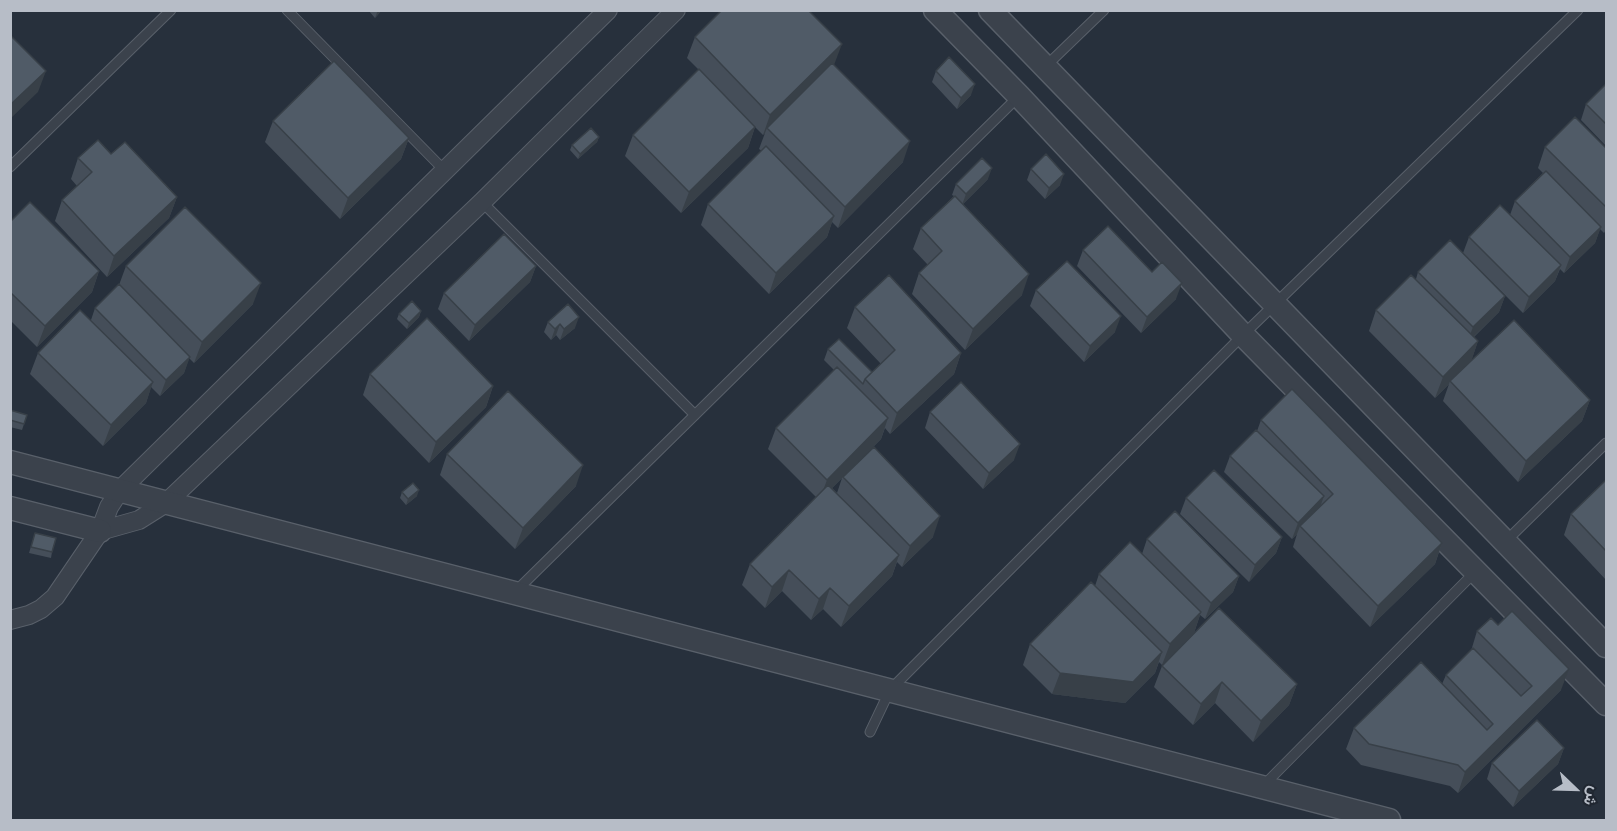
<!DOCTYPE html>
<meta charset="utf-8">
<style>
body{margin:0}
#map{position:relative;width:1617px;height:831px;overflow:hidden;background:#27303c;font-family:"Varela Round",Vazirmatn,sans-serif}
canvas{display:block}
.frame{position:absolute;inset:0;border:12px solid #b7bdc7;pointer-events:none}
.north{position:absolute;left:1545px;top:759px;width:60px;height:60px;-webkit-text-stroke:4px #202731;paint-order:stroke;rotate:113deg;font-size:16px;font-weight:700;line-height:24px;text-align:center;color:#b7bdc7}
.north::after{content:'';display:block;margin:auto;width:21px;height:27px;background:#b7bdc7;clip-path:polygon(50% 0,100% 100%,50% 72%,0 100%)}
</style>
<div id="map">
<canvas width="1617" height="831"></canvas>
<div class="frame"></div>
<div class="north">ش</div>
</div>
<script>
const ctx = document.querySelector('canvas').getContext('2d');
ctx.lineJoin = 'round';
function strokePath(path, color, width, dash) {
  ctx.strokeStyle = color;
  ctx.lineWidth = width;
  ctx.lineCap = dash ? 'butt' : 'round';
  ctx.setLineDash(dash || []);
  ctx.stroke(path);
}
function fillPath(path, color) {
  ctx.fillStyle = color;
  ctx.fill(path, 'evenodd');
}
const service = new Path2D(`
 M287 10 445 171
 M1046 66 1104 10
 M10 167 171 10
 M482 202 695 415
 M1505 542 1606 443
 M516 591 1019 96
 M870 732 890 690 1243 335 1578 10
 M1263 786 1475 572`);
const minor = new Path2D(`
 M100 531 139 520 166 503 482 202 676 10
 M10 620 29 615 41 609 55 597 100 531 109 507 120 490 608 10`);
const tertiary = new Path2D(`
 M935 10 1019 96 1243 335 1606 704
 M990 10 1606 646
 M10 462 1389 820
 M10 508 100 531`);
const wall = new Path2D(`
 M368 10H382L375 18Z
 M695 37 834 65 903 162 838 228 832 222 827 237 769 294 701 225 708 204 762 151 759 149 765 133 763 135 755 127 748 148 681 213 625 156 633 135 699 70 687 58Z
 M936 71 971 95 957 109 932 82Z
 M1606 84V146L1581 120 1586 104Z
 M273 121 409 138 401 159 340 219 265 142Z
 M599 137 597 142 578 159 570 150 572 145Z
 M1545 147 1606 148V230L1604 233 1600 229 1595 243 1564 273 1560 269 1555 281 1523 313 1463 253 1469 237 1510 215 1515 201 1543 173 1538 168Z
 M111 154 177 197 169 218 107 277 55 221 62 200 77 186 71 179 78 158Z
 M1031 169 1060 185 1045 199 1027 180Z
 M988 179 963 204 1022 295 965 350 912 294 919 273 928 265 913 249 921 228 954 196 952 195 956 184Z
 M10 222 99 271 92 292 37 347 10 320Z
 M1083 250 1176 299 1141 333 1077 266Z
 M126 266 253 304 194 363 189 358 184 373 160 396 151 387 146 403 103 446 30 374 38 353 91 320 95 308 119 285Z
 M536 266 530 282 469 341 438 309 444 293Z
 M1418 272 1505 296 1499 312 1474 337 1478 341 1471 361 1590 400 1582 421 1518 482 1443 401 1449 384 1435 398 1369 331 1376 310 1416 279Z
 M1036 290 1115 332 1084 362 1030 306Z
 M855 307 961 353 954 374 890 434 885 428 881 439 858 462 933 537 902 567 897 562 892 576 841 627 823 609 811 620 782 591 765 608 742 585 750 564 816 497 768 449 776 428 834 370 824 360 828 349 872 372 881 364 847 328ZM842 478 837 493 832 488Z
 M421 311 419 317 407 329 397 319 399 314Z
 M548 322 575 328 560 340 556 335 551 340 544 332Z
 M370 374 493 386 486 407 429 463 363 395Z
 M10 410 27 415 22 430 10 427Z
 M930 412 1014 460 983 489 925 428Z
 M1261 420 1442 543 1435 564 1370 627 1293 547 1297 534 1292 539 1224 472 1230 456 1257 431Z
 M447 454 576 486 515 549 440 475Z
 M1606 480V580L1564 535 1571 514Z
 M402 492 417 496 406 505 400 498Z
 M1186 498 1282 537 1276 553 1249 582 1180 514Z
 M35 533 52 552 51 558 29 553Z
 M1147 539 1239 576 1233 592 1205 619 1200 615 1194 633 1162 665 1159 662 1155 673 1125 703 1052 694 1023 665 1030 644 1095 586 1099 574 1142 554Z
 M1477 631 1561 690 1458 793 1450 786 1361 765 1346 749 1354 728 1442 684 1446 675 1471 651Z
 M1162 666 1297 684 1289 705 1253 742 1215 703 1193 725 1154 687Z
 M1564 748 1558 764 1513 807 1487 779 1492 763Z`);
const shadedWall = new Path2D(`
 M378 10H382L375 18Z
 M842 44 834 65 767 128 765 133 763 135 770 115Z
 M46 71 38 92 10 119V105Z
 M975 84 971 95 957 109 961 98Z
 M755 127 748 148 681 213 689 192Z
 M599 137 597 142 578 159 580 154Z
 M409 138 401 159 340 219 348 198Z
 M910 141 903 162 838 228 845 207Z
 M992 168 988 179 962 205 966 194Z
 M1064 174 1060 185 1045 199 1049 188Z
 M177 197 169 218 107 277 114 256Z
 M834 216 827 237 769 294 776 273Z
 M1601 227 1595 243 1564 273 1570 257Z
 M1561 265 1555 281 1523 313 1529 297Z
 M536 266 530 282 469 341 475 325Z
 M99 271 92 292 37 347 45 326Z
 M1029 274 1022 295 965 350 973 329Z
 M261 283 253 304 194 363 202 342Z
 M1182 283 1176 299 1141 333 1147 317Z
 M1505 296 1499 312 1467 343 1473 327Z
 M421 311 419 317 407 329 409 323Z
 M1121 316 1115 332 1084 362 1090 346Z
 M579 317 575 328 560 340 564 329Z
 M560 324 556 335 551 340 555 329Z
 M1478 341 1471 362 1450 381 1449 384 1435 398 1443 377Z
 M961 353 954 374 890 434 897 413Z
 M190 357 184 373 160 396 166 380Z
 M153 382 146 403 103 446 111 425Z
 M493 386 486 407 429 463 436 442Z
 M1590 400 1582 421 1518 482 1526 461Z
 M888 418 881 439 819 501 827 480Z
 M1020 444 1014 460 983 489 989 473Z
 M583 465 576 486 515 549 523 528Z
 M419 490 417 496 406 505 408 499Z
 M1324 496 1318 513 1300 526 1297 534 1292 539 1298 523Z
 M940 516 933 537 902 567 910 546Z
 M1282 537 1276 553 1249 582 1255 565Z
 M1442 543 1435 564 1370 627 1378 606Z
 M899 555 892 576 841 627 849 606Z
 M789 570 782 591 765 608 772 587Z
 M1239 576 1233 592 1205 619 1211 603Z
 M830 588 823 609 811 620 819 599Z
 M1201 612 1194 633 1162 665 1170 644Z
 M1162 652 1155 673 1125 703 1052 694 1060 673Z
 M1569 669 1561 690 1458 793 1465 772Z
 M1222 682 1215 703 1193 725 1201 704Z
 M1297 684 1289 705 1253 742 1261 721Z
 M1564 748 1558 764 1513 807 1519 791Z`);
const building = new Path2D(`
 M722 10H808L842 44 770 115 695 37Z
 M10 35 46 71 10 105Z
 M949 57 975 84 961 98 936 71Z
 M334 61 409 138 348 198 273 121Z
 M832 63 910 141 845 207 767 128Z
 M699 69 755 127 689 192 633 135Z
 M1606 84V124L1586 104Z
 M1575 117 1606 148V207L1545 147Z
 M591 128 599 137 580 154 572 145Z
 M98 140 111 154 125 142 177 197 114 256 62 200 92 172 78 158Z
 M766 146 834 216 776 273 708 204Z
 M1046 154 1064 174 1049 188 1031 169Z
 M982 158 992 168 966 194 956 184Z
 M1546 171 1601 227 1570 257 1515 201Z
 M955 196 1029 274 973 329 919 273 942 251 921 228Z
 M30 202 99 271 45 326 10 292V222Z
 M1500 205 1561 265 1529 297 1469 237Z
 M185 207 261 283 202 342 126 266Z
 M1108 226 1152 272 1162 262 1182 283 1147 317 1083 250Z
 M504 234 536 266 475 325 444 293Z
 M1450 240 1505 296 1473 327 1418 272Z
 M1067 261 1121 316 1090 346 1036 290Z
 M889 275 961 353 897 413 865 379 895 350 855 307Z
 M1411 275 1478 341 1443 377 1376 310Z
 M119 284 190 357 166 380 95 308Z
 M412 301 421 311 409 323 399 314Z
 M568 304 579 317 564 329 560 324 555 329 548 322Z
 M80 310 153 382 111 425 38 353Z
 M427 318 493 386 436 442 370 374Z
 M1514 320 1590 400 1526 461 1450 381Z
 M839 339 872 372 865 379 863 384 828 349Z
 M837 367 888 418 827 480 776 428Z
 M961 382 1020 444 989 473 930 412Z
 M1292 389 1442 543 1378 606 1300 526 1333 494 1261 420Z
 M508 391 583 465 523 528 447 454Z
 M10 410 27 415 24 424 10 420Z
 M1256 430 1324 496 1298 523 1230 456Z
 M874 447 940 516 910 546 843 477Z
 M1214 470 1282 537 1255 565 1186 498Z
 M1606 480V551L1571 514Z
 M413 483 419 490 408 499 402 492Z
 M828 485 899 555 849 606 830 588 819 599 789 570 772 587 750 564Z
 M1175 511 1239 576 1211 603 1147 539Z
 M35 533 56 538 52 552 31 547Z
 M1130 542 1201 612 1170 644 1099 574Z
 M1091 582 1162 652 1133 682 1060 673 1030 644Z
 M1219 608 1297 684 1261 721 1222 682 1201 704 1162 666Z
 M1512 611 1569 669 1465 772 1458 765 1369 744 1354 728 1421 662 1487 730 1493 724 1446 675 1473 648 1521 696 1532 686 1477 631 1491 618 1498 625Z
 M1537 720 1564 748 1519 791 1492 763Z`);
strokePath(service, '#59606a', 11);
strokePath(minor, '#59606a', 20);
strokePath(tertiary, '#59606a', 25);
strokePath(service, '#3b424c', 9);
strokePath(minor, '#3b424c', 18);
strokePath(tertiary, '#3b424c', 22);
fillPath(wall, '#454e59');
fillPath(shadedWall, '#384048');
fillPath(building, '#505b67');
strokePath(building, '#384048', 1.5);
</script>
